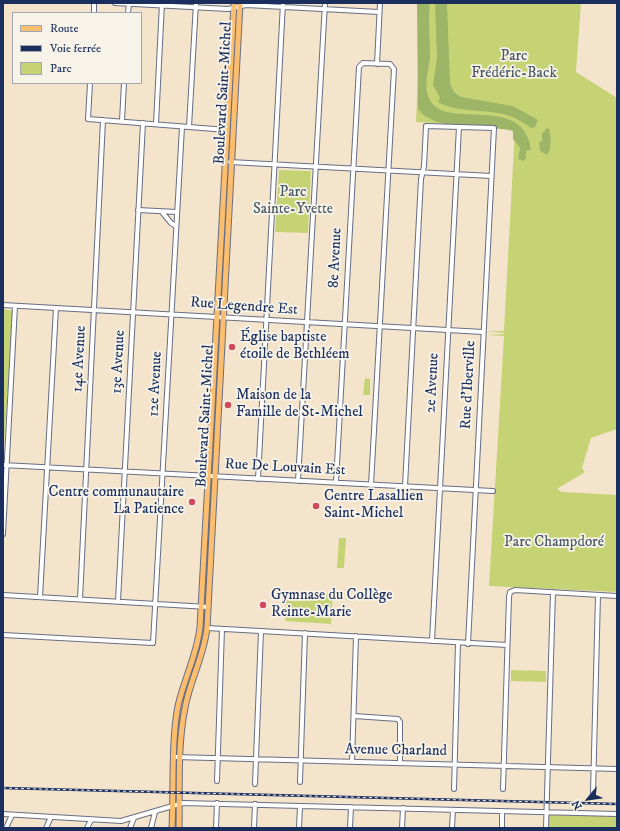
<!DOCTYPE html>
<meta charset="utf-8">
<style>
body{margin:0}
#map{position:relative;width:620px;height:831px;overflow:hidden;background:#f4e4cc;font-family:"IM FELL DW Pica",serif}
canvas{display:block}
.frame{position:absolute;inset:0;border:4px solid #1b2f5e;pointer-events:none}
.legend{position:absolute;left:12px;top:12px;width:130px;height:72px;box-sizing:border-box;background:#f7f3e8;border:1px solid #9fa5b1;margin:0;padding:5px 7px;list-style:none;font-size:12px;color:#1b2f5e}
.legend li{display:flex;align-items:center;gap:8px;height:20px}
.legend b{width:20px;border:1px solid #9fa5b1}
.north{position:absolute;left:568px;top:779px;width:40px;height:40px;-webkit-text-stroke:3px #f7f3e8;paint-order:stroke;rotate:241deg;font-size:11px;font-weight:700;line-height:16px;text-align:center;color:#1b2f5e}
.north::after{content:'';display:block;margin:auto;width:14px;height:18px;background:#1b2f5e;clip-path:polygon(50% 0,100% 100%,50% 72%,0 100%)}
</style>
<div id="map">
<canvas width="620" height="831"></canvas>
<div class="frame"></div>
<ul class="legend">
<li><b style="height:5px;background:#fbbd6e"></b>Route</li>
<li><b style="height:5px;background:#1b2f5e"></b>Voie ferrée</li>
<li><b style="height:11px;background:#c6d374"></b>Parc</li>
</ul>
<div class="north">N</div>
</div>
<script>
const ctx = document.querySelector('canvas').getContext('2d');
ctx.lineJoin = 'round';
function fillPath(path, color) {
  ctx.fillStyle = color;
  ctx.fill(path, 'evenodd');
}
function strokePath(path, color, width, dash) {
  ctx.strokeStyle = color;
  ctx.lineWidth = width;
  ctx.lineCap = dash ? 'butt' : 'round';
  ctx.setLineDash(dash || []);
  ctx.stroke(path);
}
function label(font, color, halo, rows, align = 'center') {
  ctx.font = font + ' "IM FELL DW Pica",serif';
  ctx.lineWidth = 3.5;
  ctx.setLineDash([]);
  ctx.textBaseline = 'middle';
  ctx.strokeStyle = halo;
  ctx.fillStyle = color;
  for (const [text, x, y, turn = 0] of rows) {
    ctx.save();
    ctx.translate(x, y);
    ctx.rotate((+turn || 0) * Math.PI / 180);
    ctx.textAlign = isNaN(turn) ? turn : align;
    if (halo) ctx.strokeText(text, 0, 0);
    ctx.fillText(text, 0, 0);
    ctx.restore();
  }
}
const green = new Path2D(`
 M421 3H581L576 72 617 98V429L591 438 582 468 585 472 557 489 562 492 617 495V592L489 586 504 336 487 335 504 334V333L487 331H504L515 128 416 122Z
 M279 170 311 171 308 233 275 232Z
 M3 309 13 311 3 460Z
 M365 378 370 379V395H363Z
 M339 538H346L344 568H337Z
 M287 592 333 594 331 624 285 621Z
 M511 670 546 671V682L511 681Z
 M547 812 617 814V828H546Z`);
const forest = new Path2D(`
 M417 3H430C428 20 430 37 430 55 430 69 422 85 430 100 445 131 524 92 531 150L526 151V158L523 161 518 159 520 148 513 139V131C487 124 435 133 418 109Z
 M435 3H447L450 84 454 92 461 97 513 106 538 120 535 127 531 128C523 122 513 116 503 114 482 109 458 113 438 102L440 98 433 85 437 58Z
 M547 128 549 129C551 137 552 149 547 155L540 151 539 142 542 141V134Z`);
const minor = new Path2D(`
 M115 3 228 9 246 5 379 12
 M94 13V3
 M128 13 129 3
 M377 64 380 3
 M90 83 88 119 227 130
 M122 121 124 83
 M156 124 162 3
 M189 127 196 3
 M230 162 491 176
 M138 210 177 212
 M162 212 171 223 176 226
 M3 305 483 332
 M3 465 493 491
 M258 479 283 3
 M298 481 325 3
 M336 482 359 67 363 63 390 64 394 69 371 485
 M405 486 421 179 424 166 426 126 494 128 468 644
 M3 534 15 306
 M3 595 208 607
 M40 597 56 308
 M80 599 103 120
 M118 601 143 123
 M207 628 507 645
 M3 635 153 643 182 127
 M432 641 459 127
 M354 716 398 719 400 722V763
 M175 757 617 769
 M352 762 356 636
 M217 781 222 629
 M300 782 305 633
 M255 784 261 631
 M454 789 458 643
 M503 789 509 597 510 592 515 590 617 596
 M593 793 598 595
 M3 814 121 821 183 803 617 814
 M6 828 12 815
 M46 828 51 817
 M87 828 91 820
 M130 828 134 818
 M151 828 155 812
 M216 828 217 803
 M254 828 255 804
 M299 828 300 806
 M350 828 351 807
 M402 828 403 808
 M452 828 453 810
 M502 828V811
 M546 828 553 592`);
const major = new Path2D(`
 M172 828C174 789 171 743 178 706 184 679 197 655 200 627L234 3
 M179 828C180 789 177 747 185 708 190 680 204 656 207 628L240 3`);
const rail = new Path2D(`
 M3 788 617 804`);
const markers = [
 [232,347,4,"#d1495b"],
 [228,405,4,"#d1495b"],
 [192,502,4,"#d1495b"],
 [316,506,4,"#d1495b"],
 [263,605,4,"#d1495b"]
];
const parkNames = [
 ["Parc",514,57],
 ["Frédéric-Back",514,74],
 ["Parc",293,193],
 ["Sainte-Yvette",293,210],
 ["Parc Champdoré",554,543]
];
const streetNames = [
 ["Boulevard Saint-Michel",224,93,-87],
 ["8e Avenue",336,258,-87],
 ["Rue Legendre Est",244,307,4],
 ["14e Avenue",80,359,-87],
 ["13e Avenue",119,362,-87],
 ["2e Avenue",433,383,-87],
 ["12e Avenue",156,384,-87],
 ["Rue d'Iberville",469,385,-87],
 ["Boulevard Saint-Michel",206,416,-87],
 ["Rue De Louvain Est",285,468,3],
 ["Avenue Charland",396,751,1]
];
const poiNames = [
 ["Église baptiste",240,338],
 ["étoile de Bethléem",240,355],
 ["Maison de la",236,396],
 ["Famille de St-Michel",236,413],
 ["Centre communautaire",184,493,"right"],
 ["La Patience",184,510,"right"],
 ["Centre Lasallien",324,497],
 ["Saint-Michel",324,514],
 ["Gymnase du Collège",271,596],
 ["Reinte-Marie",271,613]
];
fillPath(green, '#c6d374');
fillPath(forest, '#9cb566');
strokePath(minor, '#676e84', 6);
strokePath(major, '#676e84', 7);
strokePath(minor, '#fff', 4);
strokePath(major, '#fbbd6e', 5);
strokePath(rail, '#1b2f5e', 2.5);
strokePath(rail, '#f7f3e8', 1, [3]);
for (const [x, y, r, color] of markers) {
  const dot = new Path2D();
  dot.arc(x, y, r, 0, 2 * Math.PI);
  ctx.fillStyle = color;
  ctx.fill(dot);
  strokePath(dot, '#f7f3e8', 1.5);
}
label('15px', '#465864', '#f7f3e8', parkNames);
label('15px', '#1b2f5e', '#f7f3e8', streetNames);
label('15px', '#1b2f5e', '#f7f3e8', poiNames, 'left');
</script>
